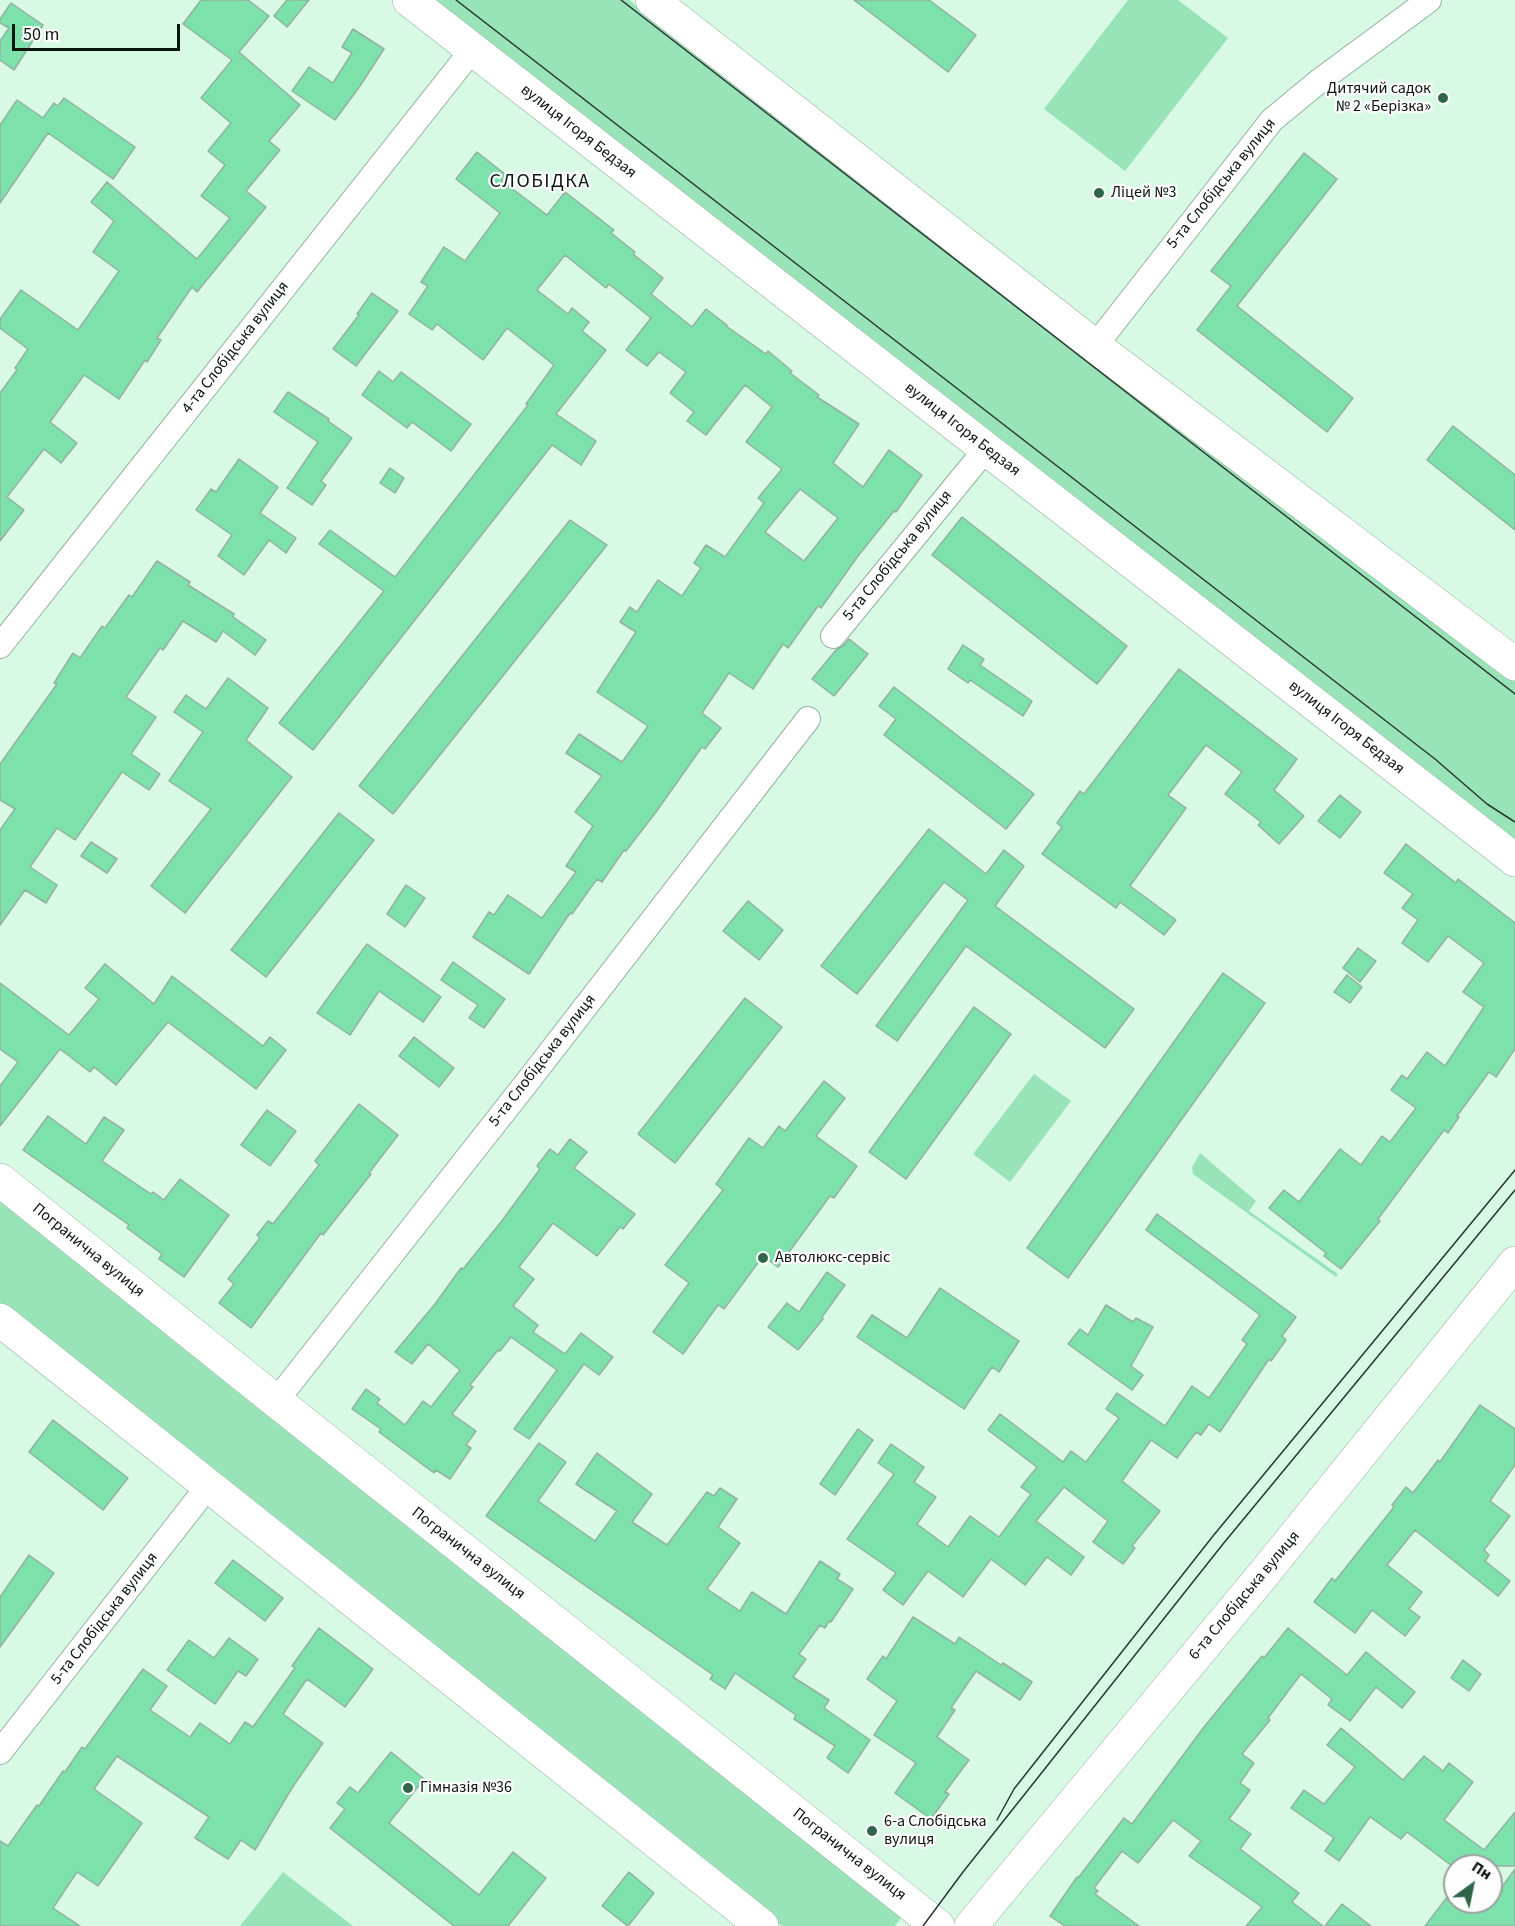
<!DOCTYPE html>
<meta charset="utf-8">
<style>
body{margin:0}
#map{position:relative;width:1515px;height:1926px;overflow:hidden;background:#d8fae5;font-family:"Source Sans 3",sans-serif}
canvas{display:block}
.north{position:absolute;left:1443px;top:1854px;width:60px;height:60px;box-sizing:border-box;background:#fdfdfd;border:2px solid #9ca19e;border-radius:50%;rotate:33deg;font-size:16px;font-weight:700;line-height:24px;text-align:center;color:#0a160f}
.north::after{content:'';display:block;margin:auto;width:21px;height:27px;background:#31654a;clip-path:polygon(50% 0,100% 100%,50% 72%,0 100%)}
.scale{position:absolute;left:12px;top:24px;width:168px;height:27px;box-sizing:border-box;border:3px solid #0a160f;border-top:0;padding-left:8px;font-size:18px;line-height:21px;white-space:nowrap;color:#0a160f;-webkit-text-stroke:4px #fdfdfd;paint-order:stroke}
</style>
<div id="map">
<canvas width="1515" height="1926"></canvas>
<div class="north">Пн</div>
<div class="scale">50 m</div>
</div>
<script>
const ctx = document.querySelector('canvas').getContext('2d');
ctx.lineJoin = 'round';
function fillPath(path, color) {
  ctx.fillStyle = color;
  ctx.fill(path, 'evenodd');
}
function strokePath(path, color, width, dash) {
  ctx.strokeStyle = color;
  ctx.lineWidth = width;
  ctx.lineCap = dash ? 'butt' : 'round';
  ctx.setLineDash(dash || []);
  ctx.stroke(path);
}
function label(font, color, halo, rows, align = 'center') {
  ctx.font = font + ' "Source Sans 3",sans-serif';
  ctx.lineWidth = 4.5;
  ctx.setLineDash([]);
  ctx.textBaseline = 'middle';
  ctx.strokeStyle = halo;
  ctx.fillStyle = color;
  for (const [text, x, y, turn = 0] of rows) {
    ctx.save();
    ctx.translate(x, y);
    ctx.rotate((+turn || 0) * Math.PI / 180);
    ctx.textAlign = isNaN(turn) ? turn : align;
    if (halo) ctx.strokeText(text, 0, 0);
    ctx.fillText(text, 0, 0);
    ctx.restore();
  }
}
const green = new Path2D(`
 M429 0H629L1082 351 1515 679V848Z
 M1128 0H1178L1228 38 1125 171 1044 109Z
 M1034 1074 1071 1101 1010 1182 973 1154Z
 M1200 1153 1256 1201 1249 1211 1338 1274 1336 1277 1193 1174 1192 1167Z
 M0 1199 902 1916 895 1926H782L0 1303Z
 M283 1872 353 1926H240Z`);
const building = new Path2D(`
 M201 0H248L269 16 239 52 300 105 269 141 280 150 246 191 266 207 197 292 192 287 157 338 161 340 147 362 145 360 119 399 84 375 50 422 77 443 61 463 44 449 7 497 24 510 0 541V393L17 370 15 368 28 349 0 328V319L21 290 78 330 119 271 93 252 114 221 91 202 107 182 197 259 230 218 201 196 225 165 208 151 231 123 201 98 232 60 183 24Z
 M287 0H309L287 27 274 16Z
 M854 0H929L976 35 948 72Z
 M11 3 43 25 14 70 0 60V41L9 28 0 23V19Z
 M353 29 384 49 360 86 335 120 292 91 309 67 333 83 352 53 342 47Z
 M64 98 135 147 113 179 48 133 0 203V125L17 100 43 118 54 103 58 106Z
 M477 152 506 175 502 181 547 215 565 192 614 230 611 233 635 252 633 254 663 278 651 294 692 327 706 309 727 325 726 326 766 354 768 351 792 371 790 373 819 395 817 397 859 424 833 463 863 487 889 450 922 475 896 512 894 511 858 556 821 608 818 606 788 648 783 644 753 689 729 673 702 713 721 728 705 749 702 747 656 812 626 851 624 850 602 882 597 879 572 914 570 913 529 974 473 937 489 912 494 915 508 895 542 918 576 872 566 866 593 826 575 812 602 776 566 753 579 734 622 762 648 726 597 692 636 632 620 622 630 607 637 612 658 580 682 596 701 568 694 563 706 545 725 557 764 503 758 498 782 469 746 442 772 407 745 385 706 435 687 421 694 412 670 393 686 372 659 352 647 366 626 350 651 318 609 284 606 288 565 255 537 290 568 314 572 308 589 322 582 331 606 350 556 414 596 441 581 465 552 445 313 750 279 723 384 591 319 544 330 530 395 577 528 405 526 404 554 365 507 328 483 360 437 324 432 330 409 314 428 286 421 282 444 247 465 261 500 213 456 179ZM800 489 838 518 804 561 765 532Z
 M1304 153 1337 179 1237 306 1353 398 1327 432 1197 330 1231 286 1211 271Z
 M372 293 398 311 356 366 333 349 359 315 357 314Z
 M379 371 393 382 401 372 471 424 451 451 412 422 407 428 362 395Z
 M288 392 329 419 328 421 352 438 321 481 326 485 312 505 287 488 318 442 274 412Z
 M1453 426 1515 475V530L1427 460Z
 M239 459 278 487 260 513 296 538 286 553 269 540 244 575 218 556 232 535 196 510 211 489 216 492Z
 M390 468 404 478 395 493 380 483Z
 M962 517 1127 646 1097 684 932 555Z
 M570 520 607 545 393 814 359 786Z
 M157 561 190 582 188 585 234 614 233 617 266 640 255 655 223 631 216 642 183 621 163 650 160 648 126 697 156 717 131 754 160 774 149 790 122 772 75 840 57 828 30 867 57 885 46 903 25 890 0 925V830L15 809 0 800V764L57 684 54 683 73 653 80 658 102 626 105 628 129 595 132 597Z
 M849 639 868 654 834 696 812 679 836 650 844 645Z
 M963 645 984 659 980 665 1032 701 1023 716 970 680 968 683 948 669Z
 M1179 669 1297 759 1274 790 1304 816 1279 844 1258 825 1261 822 1225 794 1242 772 1206 745 1168 795 1186 808 1130 886 1176 920 1164 935 1120 902 1116 908 1042 854 1062 827 1057 823 1080 791 1084 794Z
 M228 678 268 708 246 740 292 777 185 913 151 886 211 809 169 781 203 732 174 712 186 695 206 709Z
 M894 687 1034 794 1006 829 884 735 896 719 879 706Z
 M1340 795 1361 812 1340 838 1318 821Z
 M339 813 374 840 266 977 231 950Z
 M929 829 986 874 1004 850 1024 866 995 906 1134 1009 1105 1048 966 946 897 1041 876 1026 968 900 944 882 857 994 821 966Z
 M91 842 117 859 107 873 81 856Z
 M1406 844 1456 883 1458 879 1515 923V1049L1496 1077 1489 1072 1457 1116 1459 1117 1448 1133 1444 1130 1378 1219 1380 1221 1341 1269 1324 1256 1326 1253 1269 1208 1284 1190 1299 1202 1340 1149 1361 1165 1382 1136 1390 1142 1416 1108 1391 1090 1402 1075 1407 1079 1427 1052 1445 1066 1484 1007 1463 992 1484 963 1448 936 1428 962 1402 943 1418 920 1402 908 1413 894 1384 873Z
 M406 885 425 898 405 927 387 914Z
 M748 901 783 930 759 960 723 931Z
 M367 944 441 997 423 1022 379 991 350 1035 317 1013Z
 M1358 948 1376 961 1360 982 1343 968Z
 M453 962 505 999 484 1028 469 1018 478 1005 441 980Z
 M105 964 154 1004 172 976 263 1046 270 1037 286 1050 256 1089 168 1022 116 1085 94 1067 90 1072 60 1049 0 1126V1086L18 1062 0 1049V983L69 1035 99 999 85 988Z
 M1223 973 1265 1003 1068 1278 1027 1248Z
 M1347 975 1362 987 1350 1003 1334 992Z
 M745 998 782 1027 675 1163 638 1134Z
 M974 1007 1011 1034 906 1179 869 1152Z
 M414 1037 454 1068 439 1087 399 1056Z
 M824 1081 845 1098 816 1136 857 1166 834 1198 830 1196 778 1267 763 1256 724 1309 718 1305 683 1354 653 1332 689 1283 665 1265 723 1190 716 1184 749 1138 763 1148 779 1126 785 1131Z
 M359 1104 398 1135 369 1173 371 1174 323 1235 321 1233 251 1328 219 1303 234 1284 228 1279 260 1238 257 1235 268 1221 273 1224 319 1165 315 1161Z
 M267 1110 296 1131 270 1166 241 1145Z
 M48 1116 86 1144 104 1117 124 1130 102 1161 151 1194 153 1192 164 1200 180 1179 229 1215 184 1277 159 1259 162 1254 127 1228 129 1225 23 1150Z
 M570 1139 587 1152 574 1168 635 1214 623 1229 620 1227 597 1256 553 1223 519 1267 534 1279 513 1306 538 1325 533 1332 565 1354 581 1333 613 1357 599 1375 584 1364 529 1439 514 1429 557 1370 511 1337 500 1351 498 1350 470 1385 473 1387 452 1414 476 1431 466 1445 471 1448 450 1479 436 1470 434 1473 379 1432 381 1429 352 1409 366 1389 380 1399 377 1403 405 1425 423 1401 431 1407 460 1370 428 1344 412 1364 395 1352 435 1304 461 1268 463 1269 501 1222 540 1169 537 1166 550 1149 558 1155Z
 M1157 1214 1296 1317 1282 1336 1286 1340 1271 1361 1269 1359 1220 1432 1209 1424 1201 1435 1196 1432 1177 1458 1151 1440 1122 1481 1160 1511 1132 1546 1135 1548 1123 1564 1093 1542 1108 1521 1064 1487 1036 1521 1084 1557 1071 1575 1047 1557 1025 1585 991 1559 963 1597 928 1571 903 1605 883 1590 896 1573 847 1539 894 1474 878 1463 891 1444 924 1467 914 1482 936 1497 917 1524 948 1547 970 1516 999 1537 1031 1494 1021 1487 1037 1467 988 1430 1000 1414 1063 1462 1071 1451 1086 1462 1119 1418 1106 1409 1117 1393 1165 1426 1192 1386 1209 1398 1247 1344 1242 1340 1260 1315 1146 1230Z
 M827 1272 845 1285 822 1317 823 1319 798 1350 768 1327 787 1303 799 1312Z
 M940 1288 1019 1341 999 1372 992 1367 964 1409 857 1337 872 1315 907 1338Z
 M1106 1305 1133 1322 1136 1318 1153 1327 1131 1366 1143 1375 1132 1390 1068 1344 1080 1329 1088 1335Z
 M1480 1405 1515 1429V1465L1490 1501 1510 1516 1484 1550 1489 1555 1485 1561 1510 1581 1498 1596 1415 1530 1387 1565 1422 1592 1409 1609 1420 1617 1405 1636 1372 1610 1355 1633 1314 1602 1332 1578 1335 1581 1394 1507 1392 1505 1406 1487 1413 1493 1438 1460 1440 1462Z
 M53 1420 128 1478 103 1510 29 1452Z
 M858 1429 873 1440 835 1495 820 1484Z
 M539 1443 566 1462 538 1501 595 1541 617 1511 576 1484 597 1453 652 1494 632 1522 667 1545 707 1492 714 1496 720 1488 737 1499 718 1527 740 1543 707 1589 740 1611 752 1592 786 1614 820 1561 840 1574 837 1579 853 1589 831 1622 829 1621 825 1628 820 1625 799 1654 806 1659 793 1677 829 1700 824 1708 870 1740 848 1773 827 1758 835 1746 794 1719 796 1715 735 1673 725 1689 710 1679 713 1675 486 1516Z
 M29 1555 54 1573 0 1647V1597Z
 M233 1560 283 1598 265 1621 215 1583Z
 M913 1617 955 1644 959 1637 1001 1665 1003 1663 1032 1682 1020 1700 976 1671 951 1708 955 1710 937 1737 969 1760 945 1792 949 1794 931 1819 895 1793 916 1763 874 1735 897 1701 867 1679 883 1656 886 1659Z
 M319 1628 373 1669 345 1707 307 1679 283 1714 323 1743 292 1788 255 1850 241 1840 228 1859 195 1838 209 1817 117 1756 94 1789 142 1823 98 1886 77 1872 53 1908 80 1926H0V1841L8 1846 37 1805 39 1806 63 1771 65 1772 82 1747 85 1749 143 1669 167 1686 150 1710 190 1737 200 1723 230 1744 245 1722 253 1727 295 1668 292 1666Z
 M1288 1628 1347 1675 1366 1652 1415 1692 1402 1708 1376 1687 1350 1721 1328 1705 1332 1699 1301 1674 1268 1718 1270 1720 1242 1754 1254 1763 1240 1783 1250 1790 1229 1819 1251 1834 1240 1849 1299 1893 1292 1902 1323 1926H1246L1262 1907 1189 1856 1201 1841 1173 1820 1138 1863 1122 1851 1094 1888 1098 1891 1095 1894 1139 1926H1065L1050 1916 1077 1877 1078 1878 1124 1818 1132 1824 1204 1727 1262 1656 1264 1658Z
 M229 1638 258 1659 246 1676 238 1671 215 1704 167 1670 189 1640 214 1658Z
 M1463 1660 1481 1674 1469 1691 1451 1678Z
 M1341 1728 1403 1780 1424 1756 1443 1771 1449 1763 1473 1782 1444 1820 1484 1850 1515 1812V1866H1452L1407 1832 1401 1839 1370 1817 1339 1861 1325 1851 1334 1838 1291 1808 1304 1790 1324 1804 1355 1767 1327 1745Z
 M391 1752 424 1779 389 1823 479 1895 513 1852 546 1878 508 1926H454L330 1828 345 1809 337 1803 350 1787 358 1793Z
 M1515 1869V1926H1425L1455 1887V1902H1491Z
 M629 1872 654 1893 628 1926 602 1906Z
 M1342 1904 1371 1926H1325Z`);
const street = new Path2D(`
 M1095 346 1272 120 1318 82 1429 0
 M833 636 986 449
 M0 646 473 49
 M276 1401 528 1081 808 719
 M0 1752 209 1485`);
const secondary = new Path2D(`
 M409 0 1515 860
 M652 0 1095 346 1515 664
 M0 1180 276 1401 938 1926
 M0 1320 762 1926
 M971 1926 1262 1576 1515 1263`);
const tram = new Path2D(`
 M456 0 1435 759 1487 804 1515 822
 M621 0 1515 694
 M997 1820 1014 1789 1213 1536 1515 1170
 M923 1926 963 1872 1223 1544 1515 1190`);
const markers = [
 [1443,98,6,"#31654a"],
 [1099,193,6,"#31654a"],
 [763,1258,6,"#31654a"],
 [408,1788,6,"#31654a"],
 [872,1831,6,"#31654a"]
];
const poiNames = [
 ["Дитячий садок",1431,89,"right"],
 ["№ 2 «Берізка»",1431,107,"right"],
 ["Ліцей №3",1111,193],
 ["Автолюкс-сервіс",775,1258],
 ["Гімназія №36",420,1788],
 ["6-а Слобідська",884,1822],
 ["вулиця",884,1840]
];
const streetNames = [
 ["вулиця Ігоря Бедзая",578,132,38],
 ["5-та Слобідська вулиця",1222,184,-51],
 ["4-та Слобідська вулиця",236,348,-52],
 ["вулиця Ігоря Бедзая",962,430,38],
 ["5-та Слобідська вулиця",898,556,-51],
 ["вулиця Ігоря Бедзая",1346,728,38],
 ["5-та Слобідська вулиця",543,1061,-52],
 ["Погранична вулиця",88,1251,39],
 ["Погранична вулиця",468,1554,38],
 ["6-та Слобідська вулиця",1245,1596,-50],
 ["5-та Слобідська вулиця",105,1619,-52],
 ["Погранична вулиця",849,1855,38]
];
const quarterNames = [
 ["СЛОБІДКА",540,183]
];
fillPath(green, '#99e3b9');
fillPath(building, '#7ce1ab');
strokePath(building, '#92b29f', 1.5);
strokePath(street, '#92b19e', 26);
strokePath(secondary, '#92b19e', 34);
strokePath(street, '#fff', 24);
strokePath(secondary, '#fff', 33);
strokePath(tram, '#293930', 1.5);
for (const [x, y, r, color] of markers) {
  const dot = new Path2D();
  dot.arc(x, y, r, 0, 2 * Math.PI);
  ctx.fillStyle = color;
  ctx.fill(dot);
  strokePath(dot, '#fdfdfd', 2);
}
label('16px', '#0a160f', '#fdfdfd', poiNames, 'left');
label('16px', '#0a160f', '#fdfdfd', streetNames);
ctx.letterSpacing = '1.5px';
label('20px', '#0a160f', '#fdfdfd', quarterNames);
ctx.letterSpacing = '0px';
</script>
